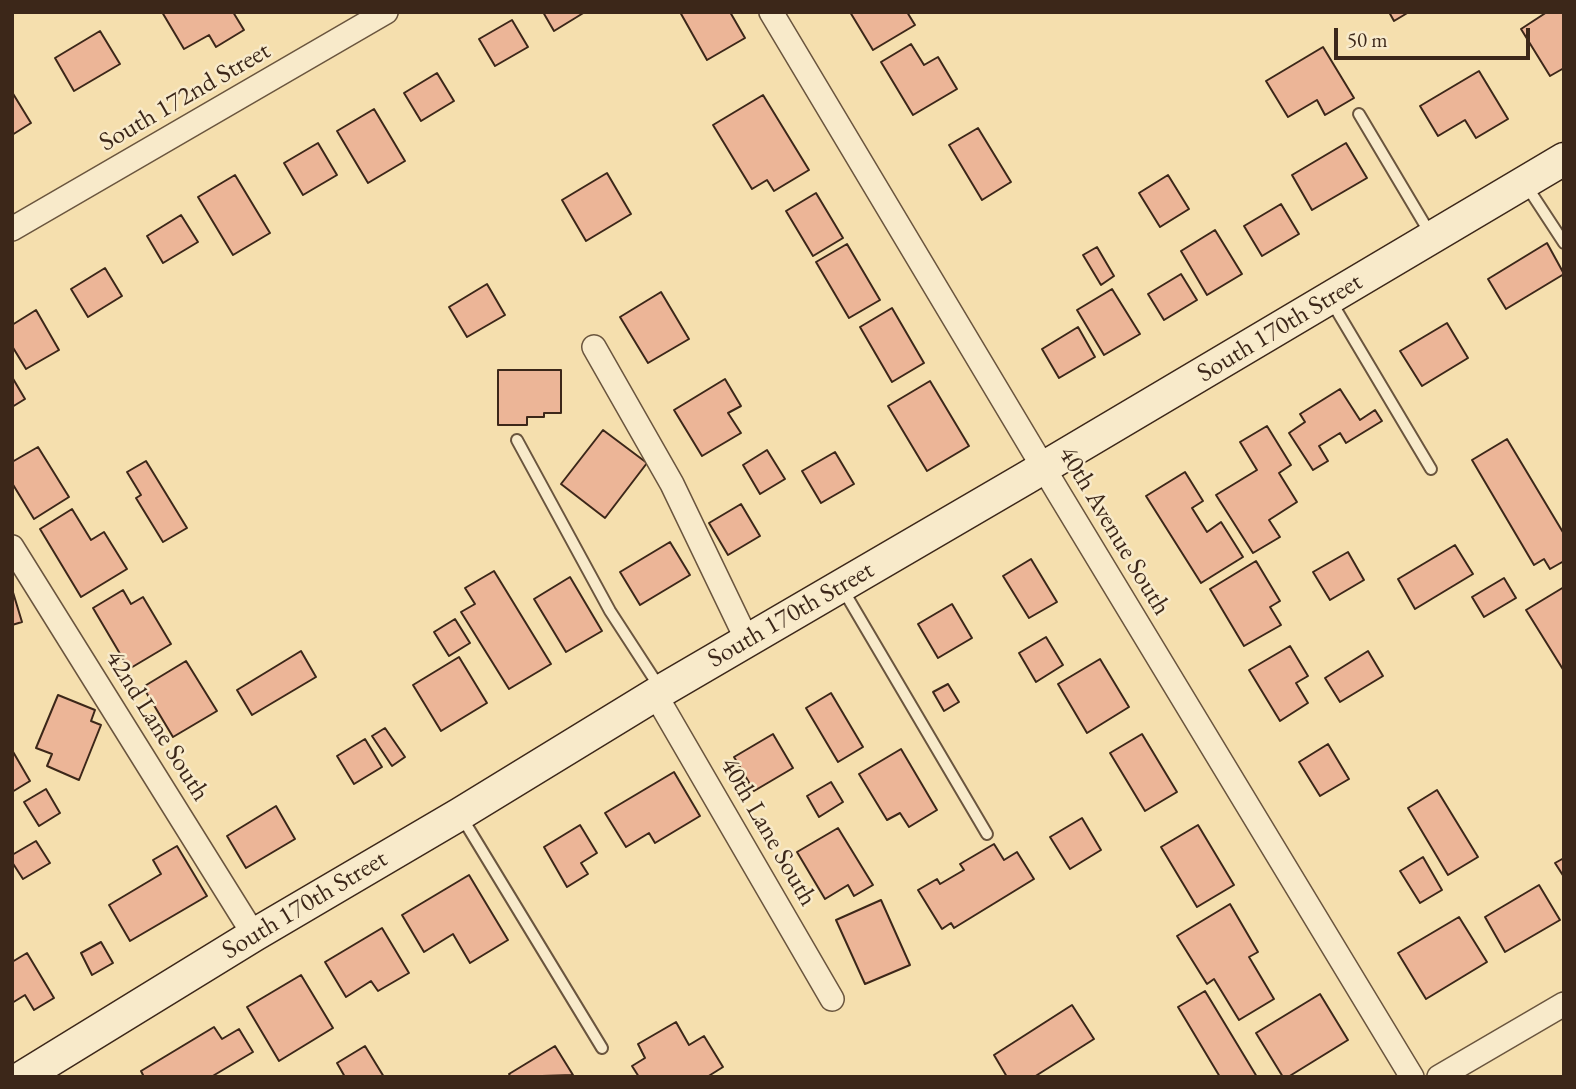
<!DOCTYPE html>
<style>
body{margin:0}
#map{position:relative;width:1576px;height:1089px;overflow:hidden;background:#f5dfae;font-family:"EB Garamond",serif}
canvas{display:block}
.frame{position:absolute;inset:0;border:14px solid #3c2719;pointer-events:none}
.scale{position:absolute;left:1334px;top:28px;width:196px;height:32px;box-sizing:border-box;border:4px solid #3c2719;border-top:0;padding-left:9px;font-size:21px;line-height:24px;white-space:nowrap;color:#3c2719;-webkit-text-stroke:5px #f8eaca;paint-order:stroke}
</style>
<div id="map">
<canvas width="1576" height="1089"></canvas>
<div class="frame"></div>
<div class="scale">50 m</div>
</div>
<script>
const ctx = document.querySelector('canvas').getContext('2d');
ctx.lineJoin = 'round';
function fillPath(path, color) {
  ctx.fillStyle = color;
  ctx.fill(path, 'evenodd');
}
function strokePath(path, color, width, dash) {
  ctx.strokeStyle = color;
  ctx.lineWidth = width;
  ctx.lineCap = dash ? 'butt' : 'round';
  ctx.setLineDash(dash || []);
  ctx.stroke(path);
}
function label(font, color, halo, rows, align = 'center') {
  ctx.font = font + ' "EB Garamond",serif';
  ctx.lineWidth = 5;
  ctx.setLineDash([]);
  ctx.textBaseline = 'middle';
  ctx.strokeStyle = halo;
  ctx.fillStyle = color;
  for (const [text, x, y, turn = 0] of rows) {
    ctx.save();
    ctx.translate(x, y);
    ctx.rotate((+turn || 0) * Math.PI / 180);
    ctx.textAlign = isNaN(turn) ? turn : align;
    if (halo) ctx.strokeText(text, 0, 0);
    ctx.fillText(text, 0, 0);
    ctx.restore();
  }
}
const building = new Path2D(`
 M162 12H233L244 30 216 47 209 35 184 49Z
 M543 12H585L554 31Z
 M680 12H730L745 38 707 60Z
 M850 12H907L915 25 873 50Z
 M1389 12H1409L1394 21Z
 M1547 12H1564V68L1550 76 1521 29Z
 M512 20 528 47 495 66 479 39Z
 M100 31 120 64 74 91 55 58Z
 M911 44 924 65 938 57 957 89 913 115 881 62Z
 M1323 47 1354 98 1325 115 1317 100 1288 117 1266 81Z
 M1479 71 1508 119 1476 138 1465 120 1438 136 1420 106Z
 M437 73 454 101 421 121 404 93Z
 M12 92 31 123 12 135Z
 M763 95 809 170 774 191 767 180 752 189 713 125Z
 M374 109 405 161 368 183 337 131Z
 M978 128 1011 182 982 200 949 145Z
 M318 143 337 175 303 195 284 163Z
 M1346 143 1367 178 1312 210 1292 175Z
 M607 173 631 214 586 241 562 200Z
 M235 175 270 233 233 255 198 197Z
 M1168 175 1189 209 1160 227 1139 193Z
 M816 193 843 238 813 256 786 211Z
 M1281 204 1299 234 1262 256 1244 226Z
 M181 215 198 242 163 263 147 236Z
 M1215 230 1242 274 1207 295 1181 251Z
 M1547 243 1564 274 1506 309 1488 279Z
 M847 244 880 300 849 318 816 262Z
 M1097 247 1114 276 1101 285 1083 255Z
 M105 268 122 296 88 317 71 289Z
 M1181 274 1197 300 1164 320 1148 294Z
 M487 284 505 315 467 337 449 307Z
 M1112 289 1140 334 1104 355 1077 310Z
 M661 292 689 339 648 363 620 317Z
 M892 308 924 363 892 382 860 327Z
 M36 310 59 350 26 369 12 346V325Z
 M1447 323 1468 358 1422 386 1400 351Z
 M1078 327 1095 357 1059 378 1042 349Z
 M498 370H561V413H544V417H527V425H498Z
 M12 377 25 399 12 407Z
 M725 379 741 406 728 413 741 433 702 456 674 410Z
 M930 381 969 446 927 471 888 406Z
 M1340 389 1360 420 1375 410 1382 421 1346 443 1340 433 1319 446 1328 461 1313 470 1289 433 1305 422 1300 414Z
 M1267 426 1291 465 1279 473 1297 502 1269 520 1280 537 1253 553 1216 495 1257 470 1240 442Z
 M603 430 647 463 605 518 561 484Z
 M1507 439 1564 534V561L1550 569 1544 559 1534 565 1472 460Z
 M38 447 69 497 34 519 12 483V462Z
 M767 450 785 479 760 494 743 465Z
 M835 452 854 484 821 503 802 471Z
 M146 461 187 528 163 542 136 498 141 495 127 472Z
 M1185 472 1203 501 1192 508 1207 532 1221 522 1243 557 1201 583 1146 496Z
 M741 504 760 536 728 555 709 523Z
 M72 509 91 540 104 532 127 569 81 597 40 529Z
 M670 542 690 575 640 605 620 572Z
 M1455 545 1473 574 1415 609 1398 579Z
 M1348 552 1364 580 1330 600 1313 572Z
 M1031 559 1057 602 1029 618 1003 576Z
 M1256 561 1280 601 1270 607 1281 625 1244 646 1210 589Z
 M494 571 551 664 509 689 461 612 475 604 465 588Z
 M570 577 602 631 566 652 534 599Z
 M1504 578 1516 598 1484 617 1472 597Z
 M1564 587V671L1526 610Z
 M12 589 22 622 12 625Z
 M123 590 131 604 143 597 171 644 129 669 93 608Z
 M952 604 972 638 938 658 918 624Z
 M455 619 470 643 449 656 434 632Z
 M1046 637 1063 665 1036 682 1019 653Z
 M1290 646 1308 676 1296 683 1308 703 1280 721 1249 670Z
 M301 651 316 677 252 715 237 690Z
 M1368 651 1383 676 1340 702 1325 678Z
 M459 657 487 703 441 731 413 685Z
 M1100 659 1129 707 1087 733 1058 684Z
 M186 661 217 711 173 737 143 687Z
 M948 684 959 702 944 711 933 692Z
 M831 693 863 747 838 762 806 708Z
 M58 695 95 710 91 721 101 725 79 780 47 766 52 754 36 748Z
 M385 728 405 757 392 766 372 736Z
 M773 734 793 768 754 791 734 757Z
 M1142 734 1177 792 1145 811 1110 753Z
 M365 739 382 767 354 784 337 756Z
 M1328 744 1349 779 1320 796 1299 762Z
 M901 749 937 810 909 827 900 813 887 820 859 774Z
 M12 750 30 781 12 792Z
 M674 772 700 816 655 843 649 833 626 847 605 813Z
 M831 782 843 802 819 817 807 796Z
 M46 789 60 813 39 826 24 802Z
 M1437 790 1478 857 1448 875 1408 808Z
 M276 806 295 839 246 868 227 836Z
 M1082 818 1101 850 1070 869 1050 837Z
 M580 825 597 853 581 863 588 874 567 887 544 847Z
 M1198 825 1234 885 1197 907 1161 847Z
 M838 828 873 885 854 896 848 885 825 899 797 852Z
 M36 841 50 863 23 879 12 862V855Z
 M994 844 1004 860 1017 852 1034 879 954 928 951 923 942 929 918 890 937 879 940 884 964 870 960 864Z
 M177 846 207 896 130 941 109 905 161 874 153 860Z
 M1423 857 1442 890 1420 903 1400 871Z
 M1564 858V877L1555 863Z
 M469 875 508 940 470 963 453 934 424 952 402 915Z
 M1539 885 1560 920 1505 952 1485 917Z
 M881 900 910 965 865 984 836 920Z
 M1230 904 1258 952 1249 957 1274 999 1239 1020 1214 979 1207 984 1177 936Z
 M1459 917 1487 962 1426 999 1398 953Z
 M382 928 409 973 378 991 371 981 346 997 325 962Z
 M101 942 113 963 92 975 81 953Z
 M27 953 54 998 34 1010 25 995 12 1003V962Z
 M301 975 333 1028 279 1061 247 1007Z
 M1205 991 1257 1077H1220L1178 1007Z
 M1320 994 1348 1040 1288 1077H1283L1256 1033Z
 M1072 1005 1094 1039 1034 1077H1007L994 1055Z
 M676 1022 689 1045 704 1036 723 1067 707 1077H639L632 1066 645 1058 638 1044Z
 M214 1027 222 1039 239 1029 253 1052 211 1077H144L141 1071Z
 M365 1046 384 1077H345L337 1063Z
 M555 1046 573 1075 511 1077 509 1074Z`);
const lane = new Path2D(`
 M1359 114 1431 235
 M1526 185 1564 243
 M1331 301 1431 469
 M517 440 610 611 660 688
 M842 588 987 834
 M461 816 602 1048`);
const street = new Path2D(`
 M771 12 1058 492 1412 1077
 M12 229 386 12
 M594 347 672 484 747 640
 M12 547 254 935
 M655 694 832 999
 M1439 1077 1564 1004`);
const secondary = new Path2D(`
 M23 1077 254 935 460 814 661 691 1026 478 1564 159`);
const streetNames = [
 ["South 172nd Street",185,97,-30],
 ["South 170th Street",1280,328,-31],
 ["40th Avenue South",1114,531,59],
 ["South 170th Street",791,615,-30],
 ["42nd Lane South",157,726,58],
 ["40th Lane South",768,832,60],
 ["South 170th Street",305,905,-31]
];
fillPath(building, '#ecb597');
strokePath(building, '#3c2719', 2);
strokePath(lane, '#6a553e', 14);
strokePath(street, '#6a553e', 26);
strokePath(secondary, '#3c2719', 35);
strokePath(lane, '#f8eaca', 10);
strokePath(street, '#f8eaca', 23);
strokePath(secondary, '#f8eaca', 32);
label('26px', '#3c2719', '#f8eaca', streetNames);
</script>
